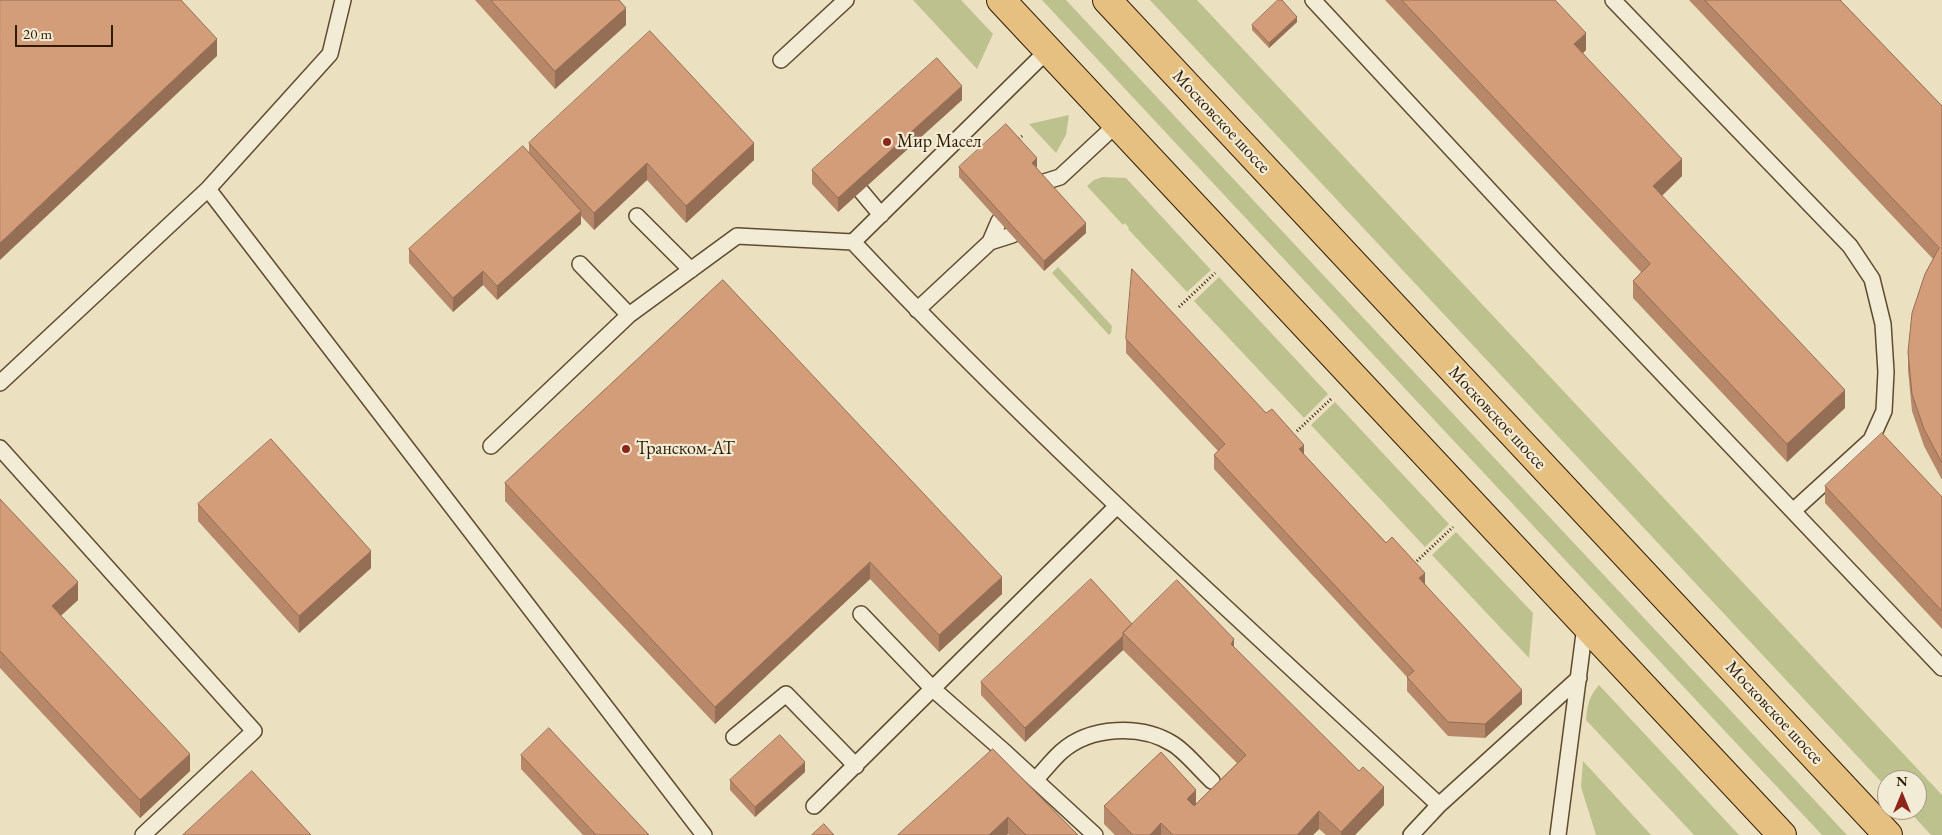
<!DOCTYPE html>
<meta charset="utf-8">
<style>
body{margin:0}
#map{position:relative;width:1942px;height:835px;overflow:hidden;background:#ebe0c0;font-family:"EB Garamond",serif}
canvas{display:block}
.north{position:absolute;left:1877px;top:770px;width:50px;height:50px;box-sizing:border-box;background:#f2ebd6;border:1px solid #a49780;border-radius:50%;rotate:0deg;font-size:14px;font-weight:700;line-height:20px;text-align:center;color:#301a00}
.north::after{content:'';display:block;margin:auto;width:18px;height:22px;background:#8f2418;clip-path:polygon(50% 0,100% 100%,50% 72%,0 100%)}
.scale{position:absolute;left:15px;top:25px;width:98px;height:22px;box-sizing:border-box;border:2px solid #301a00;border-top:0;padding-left:6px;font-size:15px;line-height:18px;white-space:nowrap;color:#301a00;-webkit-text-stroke:4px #f2ebd6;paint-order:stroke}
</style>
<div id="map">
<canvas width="1942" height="835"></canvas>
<div class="north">N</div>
<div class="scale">20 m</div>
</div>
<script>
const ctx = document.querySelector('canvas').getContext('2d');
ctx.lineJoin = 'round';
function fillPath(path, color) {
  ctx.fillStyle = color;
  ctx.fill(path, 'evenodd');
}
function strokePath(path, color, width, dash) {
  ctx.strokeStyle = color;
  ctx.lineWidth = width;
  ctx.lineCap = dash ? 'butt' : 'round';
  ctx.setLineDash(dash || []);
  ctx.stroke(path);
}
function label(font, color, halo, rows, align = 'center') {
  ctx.font = font + ' "EB Garamond",serif';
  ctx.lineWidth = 4.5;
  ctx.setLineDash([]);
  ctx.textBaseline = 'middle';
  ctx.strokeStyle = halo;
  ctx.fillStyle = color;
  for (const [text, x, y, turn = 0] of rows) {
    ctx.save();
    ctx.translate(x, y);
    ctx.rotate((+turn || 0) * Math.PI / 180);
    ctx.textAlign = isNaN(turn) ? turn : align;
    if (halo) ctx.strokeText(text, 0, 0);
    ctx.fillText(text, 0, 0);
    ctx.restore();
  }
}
const green = new Path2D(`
 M913 0H961L993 34 977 69Z
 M1042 0H1066L1847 835H1822Z
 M1150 0H1197L1942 795V835H1931L1908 810H1917V780H1887V788Z
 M1069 115 1066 135 1056 153 1029 124Z
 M1102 177 1126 178 1211 270 1187 292 1128 229 1129 228 1125 223 1123 225 1087 186 1094 180Z
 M1058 267 1112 326 1111 333 1109 335 1052 273Z
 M1219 277 1328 394 1304 418 1194 301Z
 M1335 402 1449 524 1425 547 1311 425Z
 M1456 532 1533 613 1529 658 1432 555Z
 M1599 685 1739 835H1694L1586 720C1587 706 1589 696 1599 685Z
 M1583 761 1651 835H1596L1581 787Z`);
const path = new Path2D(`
 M1016 141 1022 136
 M1179 307 1215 273
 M1297 431 1331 399
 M1417 561 1453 527`);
const lane = new Path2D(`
 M1313 0 1559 265 1942 668
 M1613 0 1850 246 1872 279 1883 324 1886 372 1884 411 1871 440 1793 511
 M781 60 846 0
 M1041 183 1060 177 1117 124
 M208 189 704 835
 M861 191 881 215
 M637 216 691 270
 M853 242 1048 50
 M990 242 1012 235
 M580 264 629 315
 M917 310 990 242 999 221
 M0 383 208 189 330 54 343 0
 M491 446 629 315 737 236 853 242C1039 440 1241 621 1439 805
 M0 448 254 731 143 835
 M861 614 933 689 1007 754 1095 835
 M734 737 786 694 856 766
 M1035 780C1044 771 1052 760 1061 752 1090 726 1141 724 1173 744 1186 752 1200 770 1212 781
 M814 806 1117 506
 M1411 835 1439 805 1579 678
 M1558 835 1585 626`);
const primary = new Path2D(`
 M1001 0 1782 835
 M1107 0 1888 835`);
const wall = new Path2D(`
 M475 0H619L626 25 555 89Z
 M1385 0H1555L1586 50 1583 53 1682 176 1662 196 1845 408 1787 462 1633 298V281L1641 272Z
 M1689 0H1842L1841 1 1942 106V480L1924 446 1912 411 1908 370V352L1933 259Z
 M1297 22 1269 48 1252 30V25Z
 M962 100 838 212 812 184V170Z
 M529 143 754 160 686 223 647 180 594 230 581 216V224L497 300 483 285 453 312 409 263V249L529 154Z
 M959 167 1037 168 1086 233 1044 271 959 177Z
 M723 280 1002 594 939 652 870 579 715 724 505 501V483Z
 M1126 339 1304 455 1425 584 1522 704 1485 738 1448 736 1407 691V677L1214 469V455L1218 451 1126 353Z
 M1825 486 1942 497V629L1825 503Z
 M0 499 78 600 60 616 190 771 140 818 0 668Z
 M198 504 371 568 299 633 198 521Z
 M1132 624 1234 647 1384 805 1355 835H1326L1319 829 1313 835H1115L1104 824V806L1196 804 1237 763 1123 650 1025 742 981 695V682Z
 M993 749 1078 835H1009L1008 834Z
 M521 755 649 835H583L521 769Z
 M805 772 755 817 730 790V780Z`);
const shadedWall = new Path2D(`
 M626 8V25L555 89V71Z
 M1297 17V22L1269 48V43Z
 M1586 33V50L1574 61V44Z
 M217 39V56L0 260V243Z
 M962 86V100L838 212V198Z
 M754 143V160L686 223V206Z
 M1037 158V168L1032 163Z
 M1682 159V176L1653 204V186Z
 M647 163V180L594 230V213Z
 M581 211V224L497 300V286Z
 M1086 223V233L1044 271V261Z
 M483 271V285L453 312V298Z
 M1845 390V408L1787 462V444Z
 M1304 445V459L1299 449Z
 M371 551V568L299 633V616Z
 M870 562V579L715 724V707Z
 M1425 573V587L1419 578Z
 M1002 577V594L939 652V635Z
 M78 582V600L52 624V606Z
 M1123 636V650L1025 742V728Z
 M1234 639V657L1231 644Z
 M1522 690V704L1485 738V724Z
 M190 754V771L140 818V800Z
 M805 762V772L755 817V807Z
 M1384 787V805L1355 835H1341V832Z
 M1196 790V807L1187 817V799Z
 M1319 811V829L1313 835H1297Z
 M1008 817V834L1007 835H989Z
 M1161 823V835H1150Z`);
const building = new Path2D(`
 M0 0H181L217 39 0 243Z
 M491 0H619L626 8 555 71Z
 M1278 0H1282L1297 17 1269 43 1252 25Z
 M1402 0H1555L1586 33 1574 44 1682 159 1653 186 1845 390 1787 444 1633 281 1650 264Z
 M1705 0H1840L1942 106V463L1924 429 1912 394 1908 352 1912 313 1925 274 1939 248Z
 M650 31 754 143 686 206 647 163 594 213 529 143Z
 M937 58 962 86 838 198 812 170Z
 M1006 124 1037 158 1032 163 1086 223 1044 261 959 167Z
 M523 146 581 211 497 286 483 271 453 298 409 249Z
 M1132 269 1266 413 1272 409 1304 445 1299 449 1386 543 1392 537 1425 573 1419 578 1522 690 1485 724 1448 722 1407 677 1414 671 1214 455 1225 444 1126 339Z
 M723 280 1002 577 939 635 870 562 715 707 505 483Z
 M1882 433 1942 497V611L1825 486Z
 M271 439 371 551 299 616 198 504Z
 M0 499 78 582 52 606 190 754 140 800 0 651Z
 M1091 579 1132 624 1123 633V636L1025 728 981 682Z
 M1177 580 1234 639 1231 644 1359 771 1363 767 1384 787 1341 832 1319 811 1297 835H1173L1161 823 1150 835H1133L1104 806 1161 752 1196 790 1187 799 1194 806 1246 755 1123 633Z
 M549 728 649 835H596L521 755Z
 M780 735 805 762 755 807 730 780Z
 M993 749 1078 835H1026L1008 817 989 835H898Z
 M252 771 311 835H183Z
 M824 824 834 835H812Z`);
const markers = [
 [887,142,5,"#8f2418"],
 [626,449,5,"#8f2418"]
];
const streetNames = [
 ["Московское шоссе",1221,122,47],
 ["Московское шоссе",1497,418,47],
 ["Московское шоссе",1774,713,47]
];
const poiNames = [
 ["Мир Масел",897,142],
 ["Транском-АТ",636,449]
];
fillPath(green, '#bdc18e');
strokePath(lane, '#5f4c30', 18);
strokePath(primary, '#301a00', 30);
strokePath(path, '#301a00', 3, [1, 2.5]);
strokePath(lane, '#f2ebd6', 15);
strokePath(primary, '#e6c080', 28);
fillPath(wall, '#b68768');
fillPath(shadedWall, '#946e55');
fillPath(building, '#d49d79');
strokePath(building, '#946e55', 1);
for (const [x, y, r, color] of markers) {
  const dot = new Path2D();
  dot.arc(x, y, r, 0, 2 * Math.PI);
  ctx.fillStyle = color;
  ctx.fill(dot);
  strokePath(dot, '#f2ebd6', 2);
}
label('18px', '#301a00', '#f2ebd6', streetNames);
label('18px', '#301a00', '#f2ebd6', poiNames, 'left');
</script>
